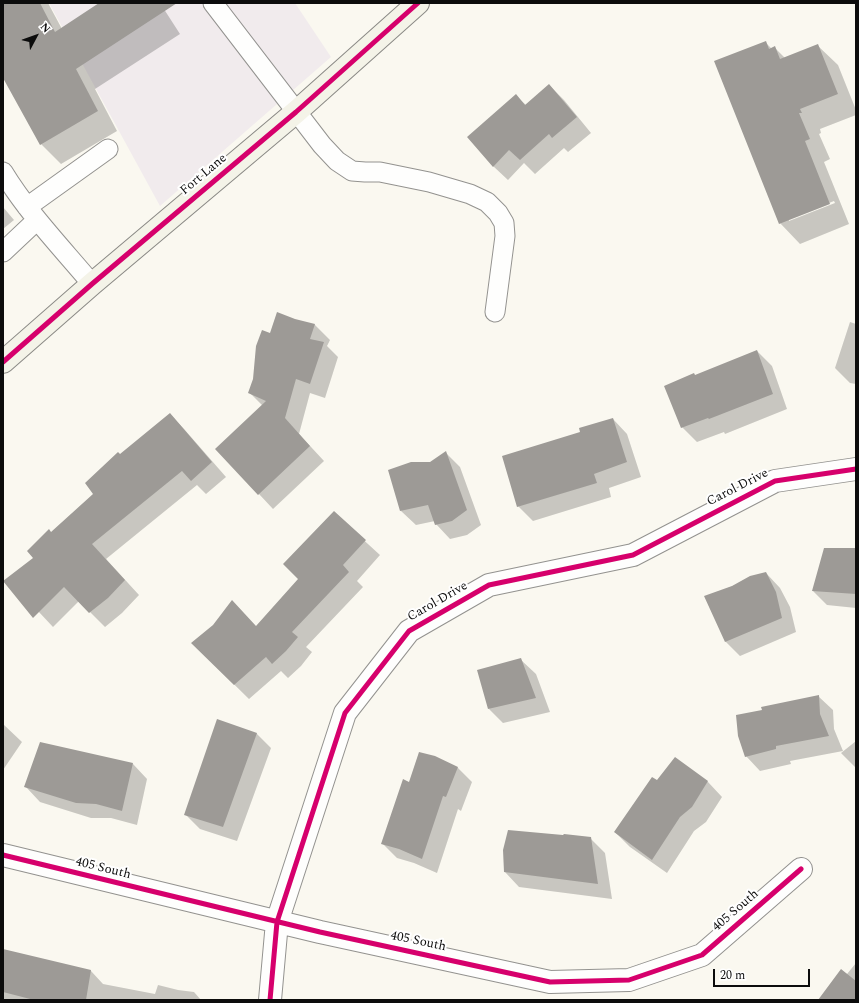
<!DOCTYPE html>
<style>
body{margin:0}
#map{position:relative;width:859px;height:1003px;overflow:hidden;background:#faf8f0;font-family:Spectral,serif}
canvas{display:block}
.frame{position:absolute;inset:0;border:4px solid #0c0c0c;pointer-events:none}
.north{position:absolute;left:16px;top:16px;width:40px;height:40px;-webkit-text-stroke:3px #fff;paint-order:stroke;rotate:49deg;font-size:11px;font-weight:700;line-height:16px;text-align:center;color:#0c0c0c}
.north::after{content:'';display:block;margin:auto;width:14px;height:18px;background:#0c0c0c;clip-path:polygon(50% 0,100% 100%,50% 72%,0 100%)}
.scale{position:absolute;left:713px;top:969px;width:97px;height:18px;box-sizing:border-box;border:2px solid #0c0c0c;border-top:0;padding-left:5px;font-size:12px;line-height:14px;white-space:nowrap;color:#0c0c0c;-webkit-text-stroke:3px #fff;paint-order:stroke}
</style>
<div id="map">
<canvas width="859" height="1003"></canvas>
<div class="frame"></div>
<div class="north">N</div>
<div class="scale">20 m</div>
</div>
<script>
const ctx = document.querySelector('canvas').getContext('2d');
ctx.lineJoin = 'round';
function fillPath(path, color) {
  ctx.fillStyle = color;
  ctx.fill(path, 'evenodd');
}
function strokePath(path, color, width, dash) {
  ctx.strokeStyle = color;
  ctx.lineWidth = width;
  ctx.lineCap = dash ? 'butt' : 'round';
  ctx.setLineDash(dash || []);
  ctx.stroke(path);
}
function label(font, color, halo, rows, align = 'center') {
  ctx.font = font + ' Spectral,serif';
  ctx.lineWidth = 4;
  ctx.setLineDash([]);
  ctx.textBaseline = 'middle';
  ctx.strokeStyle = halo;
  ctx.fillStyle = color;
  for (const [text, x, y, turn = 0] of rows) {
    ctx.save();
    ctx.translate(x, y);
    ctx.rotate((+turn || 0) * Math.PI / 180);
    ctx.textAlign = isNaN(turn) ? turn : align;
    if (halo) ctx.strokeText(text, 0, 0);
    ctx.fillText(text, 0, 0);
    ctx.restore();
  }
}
const industrial = new Path2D(`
 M49 3H295L331 57 160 206Z`);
const shadow = new Path2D(`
 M3 3H48L62 29 101 3H160L180 34 95 89 117 131 61 164 41 144 3 76Z
 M765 42 772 49 775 48 785 58 817 45 838 65 856 110V115L820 129 821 133 819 134 830 159 824 162 849 224 800 244 780 223ZM834 201 835 203 789 221V219Z
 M549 85 564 100 591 133 568 152 564 148 535 174 524 163 508 180 493 166 516 96 526 105Z
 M3 207 14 220 3 229Z
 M295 320 315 325 330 340 327 346 338 357 325 398 310 393 299 434 324 461 273 509 259 494 263 406 249 392 270 334Z
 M850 322 856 324V384L850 383 835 368Z
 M757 351 772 366 787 409 725 434 724 432 697 442 682 427 696 376Z
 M170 414 184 429 226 477 206 494 197 485 106 559 139 595 122 613 105 627 79 601 53 627 38 611 35 558 51 533 94 494 120 455Z
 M613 419 627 434 641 477 609 488 611 497 533 521 518 506 581 433Z
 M446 453 460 467 481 525 467 535 450 539 436 524 435 521 416 525 401 511 431 463Z
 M334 513 380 555 357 581 363 587 306 647 312 652 301 666 288 678 281 671 249 699 192 643 256 627 299 579Z
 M856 549V608L827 605 813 591Z
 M766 573 780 588 790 607 796 632 740 656 726 642 705 597Z
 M521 660 536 674 550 712 503 723 489 709Z
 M818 696 833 710 834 729 843 751 790 761 791 764 760 771 746 756Z
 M3 724 22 742 3 770Z
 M256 733 271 748 237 841 200 829 186 815Z
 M856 741V768L841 753Z
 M435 757 458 768 472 782 461 811 458 809 437 873 414 863 397 858 382 843Z
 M675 759 708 782 722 797 706 822 694 831 667 873 630 847 615 832Z
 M133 764 147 779 137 825 111 818H91L40 802 26 787Z
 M590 838 605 853 612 899 519 887 505 872Z
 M856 963V1000H819L847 974Z
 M3 966 91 971 103 984 155 994 158 985 178 990 194 992 201 1000H4Z`);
const building = new Path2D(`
 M3 3H40L55 32 99 3H177L76 69 98 111 40 145 3 78Z
 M766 41 769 49 775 46 780 59 818 44 838 94 800 109 802 113H799L810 139 805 141 830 204 779 224 714 61Z
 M549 84 577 117 552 138 549 134 520 160 509 150 493 167 467 137 516 94 525 105Z
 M277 312 295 319 315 324 310 339 324 342 310 384 296 379 285 418 310 446 258 495 215 449 266 401 248 393 253 379 256 346 262 330 270 333Z
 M757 350 773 394 709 419 708 418 681 428 664 386 694 373 695 375Z
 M170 413 212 462 191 481 182 471 92 544 125 580 108 598 89 613 64 587 33 618 3 581 33 558 27 551 49 529 51 532 93 494 85 483 118 452 120 454Z
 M613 418 627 462 594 474 597 483 517 507 502 456 580 432 579 428Z
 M446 451 467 510 452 521 435 525 428 505 400 511 388 470 411 462H430Z
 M334 511 366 540 343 565 349 572 292 632 298 637 286 651 272 664 266 657 234 685 191 643 213 625 232 600 256 626 298 579 283 564Z
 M824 548H856V594L812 591Z
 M766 572 776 592 782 618 725 642 704 596 732 586 750 576Z
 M521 658 536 698 488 709 477 670Z
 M819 695 820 714 829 736 776 746V749L745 757 738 736 736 715 762 710 761 707Z
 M217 719 257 733 223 827 184 815Z
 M40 742 133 763 122 811 96 804 76 803 24 787Z
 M419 752 435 756 458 767 446 797 443 796 422 859 399 849 381 844 403 779 409 782Z
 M675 757 708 781 692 807 680 817 652 860 614 832 652 777 657 780Z
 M508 830 563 835 564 834 591 837 598 884 504 872 503 850Z
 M3 949 91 970 86 1000H34L3 992Z
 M841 969 856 981V1000H818Z`);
const lane = new Path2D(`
 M213 3 322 145 337 161 352 171 365 172H380L429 182 470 194 487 202 498 213 504 223 505 236 495 312
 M3 172C28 213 61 247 92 284
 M27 207 108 149
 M3 252 37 220`);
const street = new Path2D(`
 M3 855 320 932 550 982 629 980 702 955 801 869
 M270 1000 277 922 345 713 409 631 489 585 633 555 775 481 856 469`);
const secondary = new Path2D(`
 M3 362 92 284 296 112 418 3`);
const cycleway = new Path2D(`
 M3 362 92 284 296 112 418 3
 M3 855 320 932 550 982 629 980 702 955 801 869
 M270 1000 277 922 345 713 409 631 489 585 633 555 775 481 856 469`);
const streetNames = [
 ["Fort Lane",204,175,-40],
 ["Carol Drive",738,488,-27],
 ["Carol Drive",438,602,-30],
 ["405 South",103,869,14],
 ["405 South",736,911,-41],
 ["405 South",418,942,12]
];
fillPath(industrial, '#f1ebed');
fillPath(shadow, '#0003');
fillPath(building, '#9d9a96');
strokePath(lane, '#93928f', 21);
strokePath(street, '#93928f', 24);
strokePath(secondary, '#8a8985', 24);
strokePath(lane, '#fefefd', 19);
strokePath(street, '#fefefd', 22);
strokePath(secondary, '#f4f3e8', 22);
strokePath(cycleway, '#d6006c', 5);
label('13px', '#0c0c0c', '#fff', streetNames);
</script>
